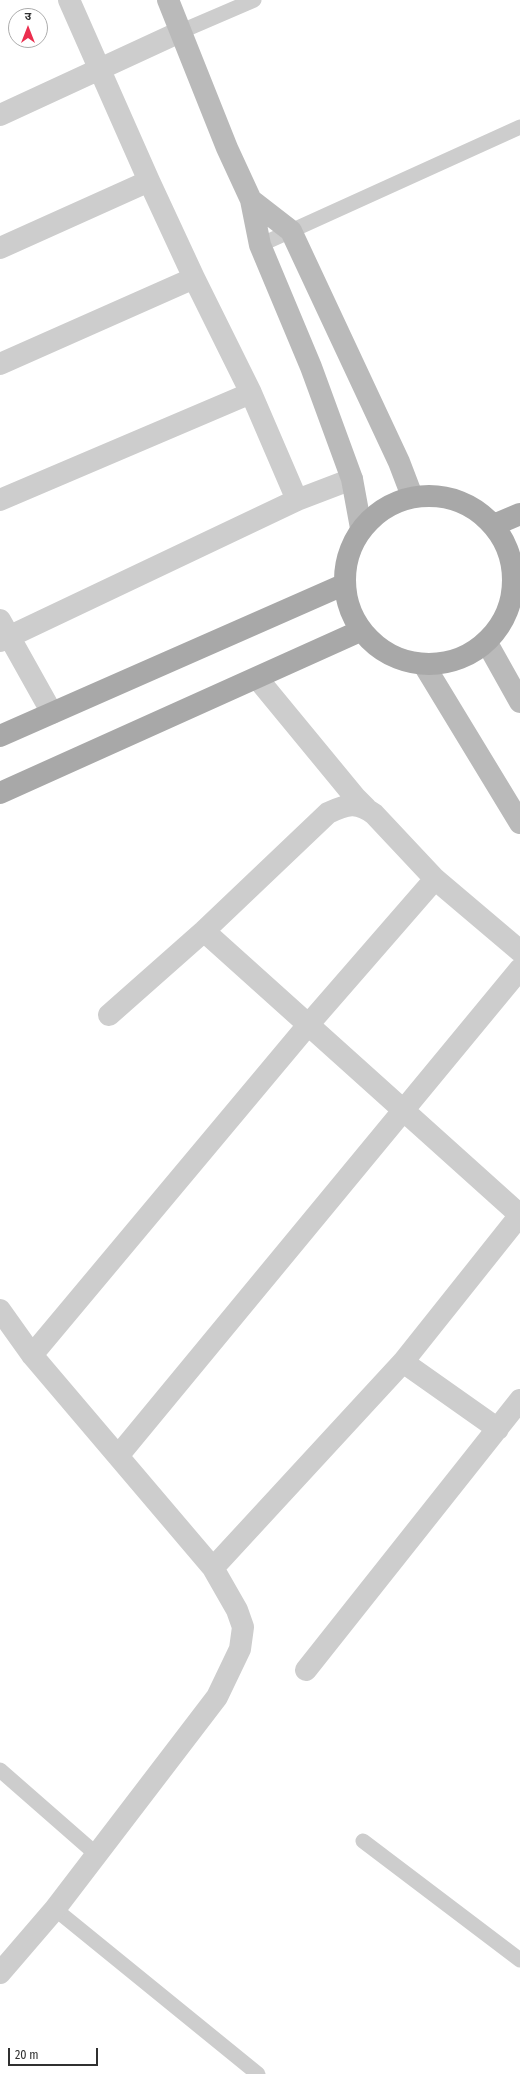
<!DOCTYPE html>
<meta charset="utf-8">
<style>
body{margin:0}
#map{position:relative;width:520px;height:2074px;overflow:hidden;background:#fff;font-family:"Fira Sans Condensed","Noto Sans Devanagari",sans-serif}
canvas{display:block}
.north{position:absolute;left:8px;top:8px;width:40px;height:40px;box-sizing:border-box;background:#fff;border:1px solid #acacac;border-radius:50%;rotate:0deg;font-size:11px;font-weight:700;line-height:16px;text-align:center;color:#303030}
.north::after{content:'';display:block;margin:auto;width:14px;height:18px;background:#eb2e4e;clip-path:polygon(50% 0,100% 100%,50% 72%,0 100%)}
.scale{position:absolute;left:8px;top:2048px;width:90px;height:18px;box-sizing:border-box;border:2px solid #303030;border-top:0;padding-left:5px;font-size:12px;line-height:14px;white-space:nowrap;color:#303030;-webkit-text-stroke:3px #fff;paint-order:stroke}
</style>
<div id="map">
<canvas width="520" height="2074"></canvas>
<div class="north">उ</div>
<div class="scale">20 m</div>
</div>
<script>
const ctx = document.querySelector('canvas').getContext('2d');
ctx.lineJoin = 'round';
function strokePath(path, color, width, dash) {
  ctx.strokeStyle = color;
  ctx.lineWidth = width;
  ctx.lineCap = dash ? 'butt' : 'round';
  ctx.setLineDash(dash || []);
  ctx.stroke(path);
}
const service = new Path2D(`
 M182 31 254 0
 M260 245 520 127
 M0 1770 96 1854
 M363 1841 520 1960
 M55 1909 258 2074`);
const minor = new Path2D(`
 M69 0 149 181 194 278 251 393 297 500
 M0 115 182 31
 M0 248 149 181
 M0 364 194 278
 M0 500 251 393
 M0 620 52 713
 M0 641 297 500 352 479
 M257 678 355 797 366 808
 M204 931 520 1215
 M109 1015 204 931 328 813C347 804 357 801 374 814L435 879 520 951
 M0 1310 32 1355 213 1568 237 1610 243 1627 240 1649 217 1697 55 1909 0 1973
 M32 1355 308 1025 435 879
 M403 1362 498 1429
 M118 1456 520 969
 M213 1568 403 1362 520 1215
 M306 1670 520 1400`);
const secondary = new Path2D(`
 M168 0 227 148 251 200 260 245 311 367 352 479 361 528
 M251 200 291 231 399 462 412 496
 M487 643 520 702
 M424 665 520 823`);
const primary = new Path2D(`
 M345 580a84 84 0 1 1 168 0a84 84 0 1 1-168 0Z
 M494 525 520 514
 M0 736 343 585
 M0 793 360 631`);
strokePath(service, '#cdcdcd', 15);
strokePath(minor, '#cdcdcd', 22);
strokePath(secondary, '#bababa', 22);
strokePath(primary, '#a8a8a8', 22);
</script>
